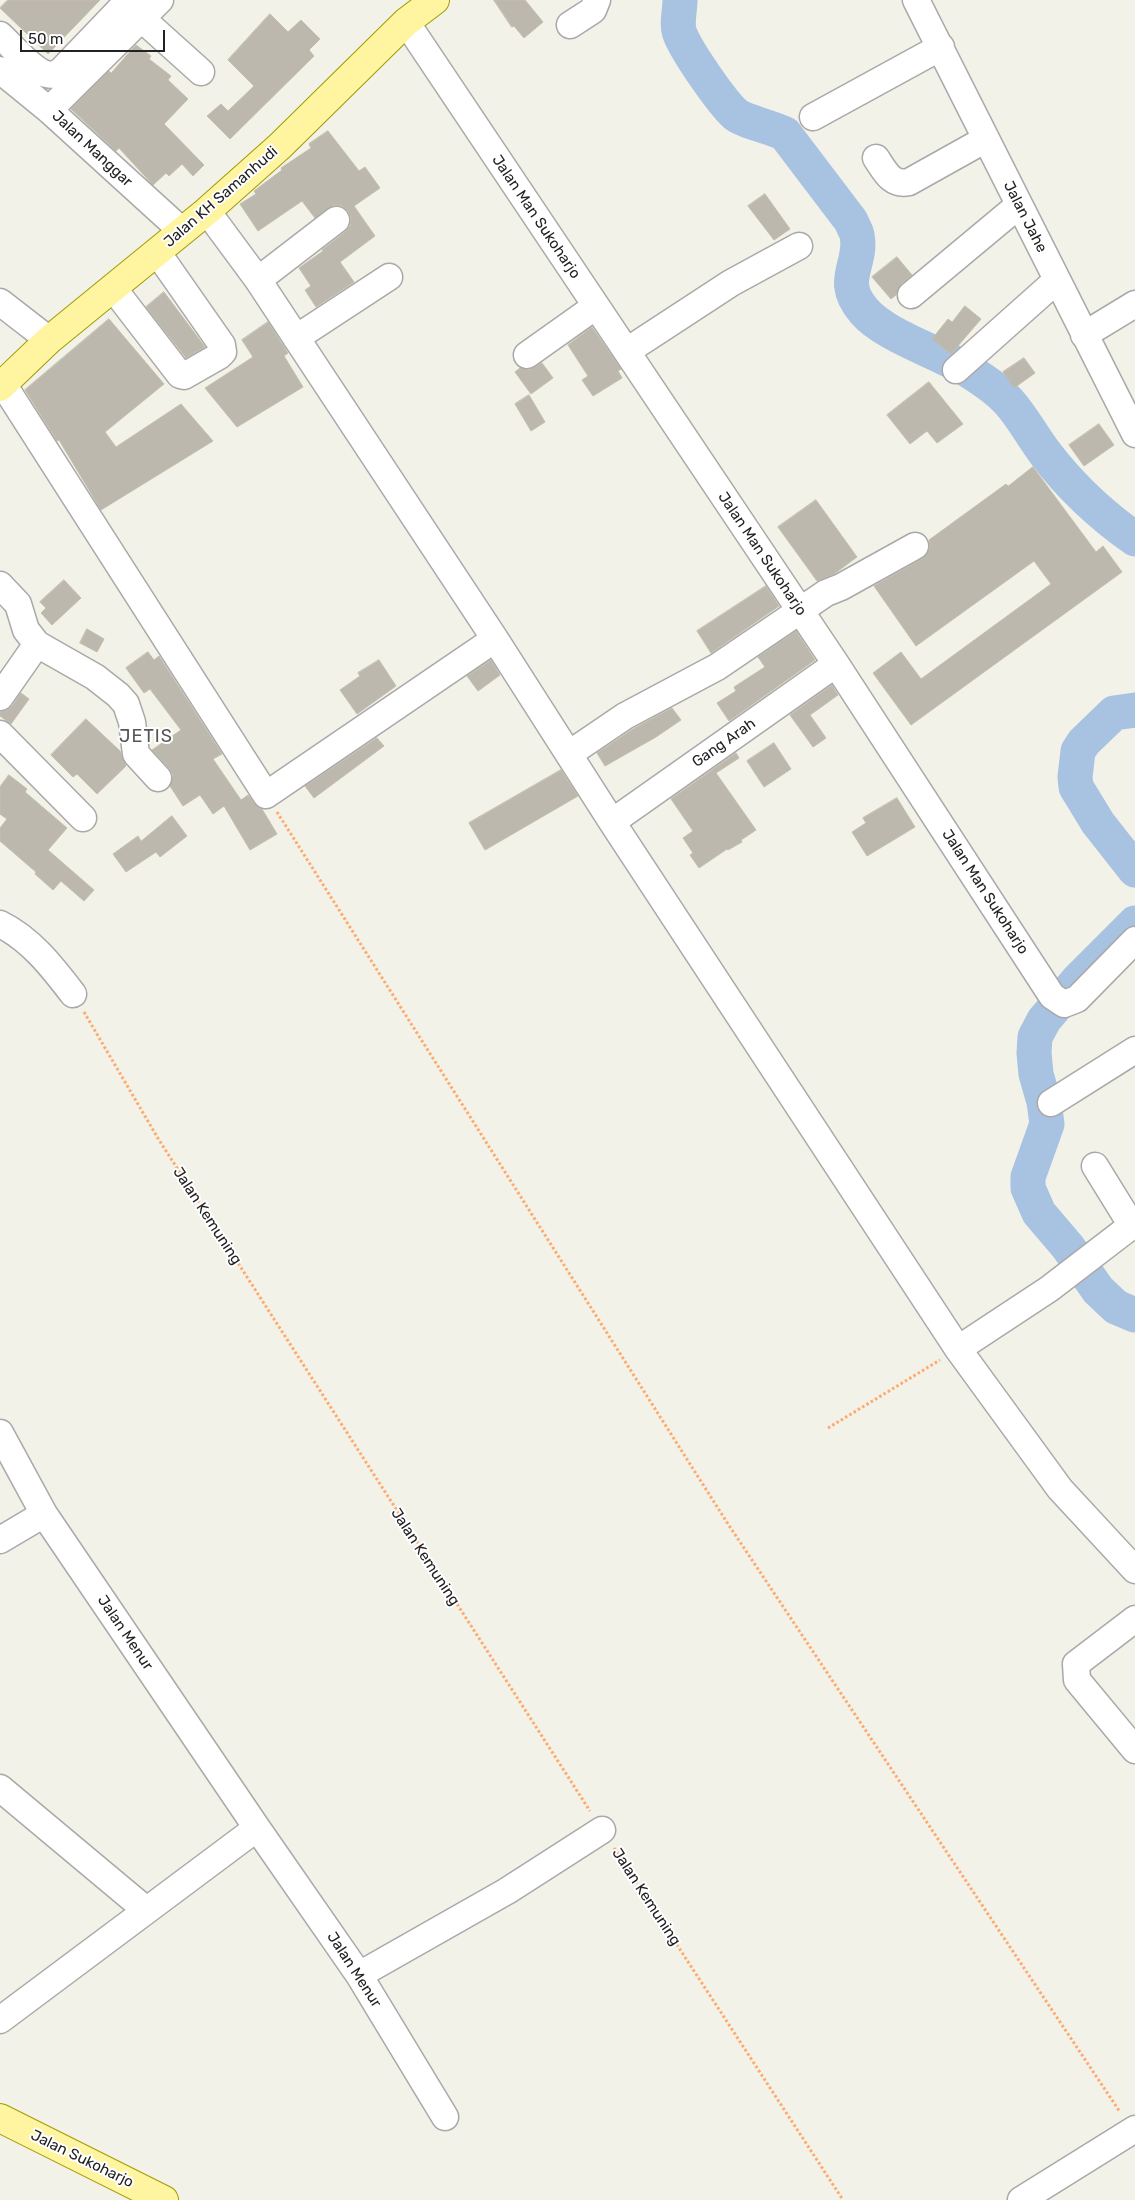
<!DOCTYPE html>
<style>
body{margin:0}
#map{position:relative;width:1135px;height:2200px;overflow:hidden;background:#f2f2e8;font-family:Rubik,sans-serif}
canvas{display:block}
.scale{position:absolute;left:20px;top:30px;width:145px;height:22px;box-sizing:border-box;border:2px solid #222;border-top:0;padding-left:6px;font-size:15px;line-height:18px;white-space:nowrap;color:#222;-webkit-text-stroke:4px #fff;paint-order:stroke}
</style>
<div id="map">
<canvas width="1135" height="2200"></canvas>
<div class="scale">50 m</div>
</div>
<script>
const ctx = document.querySelector('canvas').getContext('2d');
ctx.lineJoin = 'round';
function strokePath(path, color, width, dash) {
  ctx.strokeStyle = color;
  ctx.lineWidth = width;
  ctx.lineCap = dash ? 'butt' : 'round';
  ctx.setLineDash(dash || []);
  ctx.stroke(path);
}
function fillPath(path, color) {
  ctx.fillStyle = color;
  ctx.fill(path, 'evenodd');
}
function label(font, color, halo, rows, align = 'center') {
  ctx.font = font + ' Rubik,sans-serif';
  ctx.lineWidth = 4;
  ctx.setLineDash([]);
  ctx.textBaseline = 'middle';
  ctx.strokeStyle = halo;
  ctx.fillStyle = color;
  for (const [text, x, y, turn = 0] of rows) {
    ctx.save();
    ctx.translate(x, y);
    ctx.rotate((+turn || 0) * Math.PI / 180);
    ctx.textAlign = isNaN(turn) ? turn : align;
    if (halo) ctx.strokeText(text, 0, 0);
    ctx.fillText(text, 0, 0);
    ctx.restore();
  }
}
const river = new Path2D(`
 M680 0C680 11 676 24 680 34 687 52 721 101 735 114 745 122 772 127 785 134L851 221C853 226 856 231 857 235 863 265 837 280 864 311 885 336 939 352 969 371 982 379 997 389 1008 401 1022 416 1032 436 1045 453 1070 486 1101 515 1135 539
 M1135 710 1114 713 1084 742 1078 751 1075 777 1076 787 1098 823 1135 870
 M1135 923 1078 980 1044 1020 1035 1037 1034 1053 1036 1074 1044 1102 1047 1124 1028 1177V1188L1039 1213 1068 1247 1098 1290 1116 1307 1135 1315`);
const building = new Path2D(`
 M8 0H100L48 54 0 8Z
 M494 0H525L543 22 524 38 514 26 512 27Z
 M270 14 288 32 301 20 320 39 309 50 314 56 230 139 207 116 221 104 228 111 254 86 228 60Z
 M136 45 151 56 149 59 171 76 168 80 188 99 164 124 204 165 193 176 182 164 169 176 166 173 153 185 119 148 116 151 71 109 109 71 111 73Z
 M328 131 359 171 365 167 380 188 354 206 375 236 340 262 354 282 316 307 305 290 311 286 299 268 323 251 322 250 345 232 350 226 351 219 348 211 342 206 334 205 315 218 302 201 258 231 240 204 256 194 254 191 282 170 281 168 311 148 309 144Z
 M765 194 790 229 774 240 748 206Z
 M897 257 912 275 901 284 896 295 891 299 872 277Z
 M164 292 205 347 186 358 146 307Z
 M965 306 981 319 951 354 932 339 948 319 952 322Z
 M109 319 164 384 105 432 116 447 181 404 213 441 101 510 59 440 57 441 25 390Z
 M268 322 288 353 284 356 303 387 237 427 205 388 253 357 242 340Z
 M592 327 621 369 618 371 622 378 593 396 582 380 588 376 568 345Z
 M1024 358 1035 373 1014 388 1003 372Z
 M542 363 553 378 531 394 515 372 520 368 529 370Z
 M929 382 963 424 937 443 927 431 910 444 887 415Z
 M529 395 545 422 531 431 515 404Z
 M1099 424 1114 445 1084 466 1069 445Z
 M1033 467 1096 552 1103 546 1122 572 911 725 873 673 901 652 921 679 1051 584 1034 561 916 646 874 586 922 559 928 553 930 547 929 540 1006 484 1008 486Z
 M816 500 857 557 834 574 817 581 778 527Z
 M64 580 81 598 52 625 41 613 46 608 40 602Z
 M766 586 779 606 711 653 697 631Z
 M87 629 104 639 97 652 80 643Z
 M796 631 815 660 729 721 717 703 736 691 734 687 765 667 758 657Z
 M148 652 154 660 159 656 222 754 213 759 241 800 248 795 254 803 262 809 277 834 250 850 224 806 213 814 200 795 183 806 170 786 173 775 169 768 152 750 181 730 150 689 144 693 126 668Z
 M379 660 396 686 357 714 340 690 360 676 358 673Z
 M491 660 500 675 478 691 467 676Z
 M832 685 838 695 810 715 826 738 813 747 790 715Z
 M21 693 29 699 11 724 0 716V712L7 710 12 706Z
 M672 708 681 720 656 737 605 766 597 753 633 729Z
 M86 719 120 751 126 766 97 794 77 774 73 777 51 755Z
 M377 738 384 746 314 798 305 786Z
 M774 743 791 769 764 787 747 761Z
 M736 753 739 758 716 773 756 830 741 840 742 842 728 850 727 849 699 868 690 855 693 853 683 838 693 831 671 799Z
 M561 770 578 796 485 850 469 823Z
 M9 775 27 789 25 792 67 828 48 850 94 890 84 901 61 881 53 890 35 874 36 872 0 841V828L7 819 0 814V787Z
 M897 798 915 827 867 856 852 832 866 823 863 818Z
 M172 816 187 836 160 857 156 852 126 872 113 854 138 836 141 841Z`);
const path = new Path2D(`
 M277 812 728 1524 1120 2112
 M84 1012 159 1140 590 1811
 M828 1428 940 1360
 M614 1848 843 2200`);
const minor = new Path2D(`
 M916 0 1135 434
 M142 19 201 72
 M406 22 836 664 1052 996 1064 1004 1077 999 1135 940
 M570 25 593 10 597 0
 M0 35C11 45 32 70 46 74 52 76 56 74 61 71L129 0
 M0 70 49 110 182 231
 M49 110 160 0
 M813 117 941 47
 M876 158C885 171 891 186 909 182L986 139
 M207 211 258 280 495 639 612 822 958 1349 1060 1489 1135 1570
 M258 280 336 220
 M113 288 180 375 184 376 219 356 223 352 222 345 157 252
 M911 295 1019 205
 M0 302 49 340
 M1084 335 1135 304
 M296 338 389 277
 M627 351 731 283 799 246
 M527 355 596 306
 M956 370 1057 280
 M3 384 266 795 495 639
 M0 585 18 604 26 630 37 644 95 677 118 695 126 704 132 722 136 754 158 778
 M0 697 37 644
 M0 734 83 818
 M569 754 625 716 717 667 826 593 841 587 915 546
 M612 822 836 664
 M0 924C31 939 53 968 73 994
 M1051 1103 1135 1050
 M1095 1166 1132 1226
 M958 1349 1049 1289 1135 1223
 M0 1433 44 1514 257 1828 359 1975 445 2117
 M0 1540 44 1514
 M1135 1619 1076 1664 1077 1680 1135 1750
 M0 1788 146 1910
 M359 1975 507 1891 602 1830
 M0 2020 257 1828
 M1021 2200 1135 2129`);
const major = new Path2D(`
 M0 387 49 340 207 211 280 146 406 22 435 0
 M0 2118 164 2200`);
const streetNames = [
 ["Jalan Manggar",92,149,43],
 ["Jalan KH Samanhudi",221,197,-41],
 ["Jalan Man Sukoharjo",536,217,56],
 ["Jalan Jahe",1025,217,63],
 ["Jalan Man Sukoharjo",762,554,56],
 ["Gang Arah",724,743,-35],
 ["Jalan Man Sukoharjo",985,892,57],
 ["Jalan Kemuning",207,1216,57],
 ["Jalan Kemuning",425,1557,57],
 ["Jalan Menur",125,1633,56],
 ["Jalan Kemuning",646,1897,57],
 ["Jalan Menur",354,1970,57],
 ["Jalan Sukoharjo",82,2159,26]
];
const quarterNames = [
 ["JETIS",146,737]
];
strokePath(river, '#a8c2e1', 35);
fillPath(building, '#bcb8ad');
strokePath(building, '#c4beaa', 1);
strokePath(minor, '#a9a9a9', 29);
strokePath(major, '#9f9c00', 30);
strokePath(path, '#ffa96d', 3, [2.5, 2.5]);
strokePath(minor, '#fff', 26);
strokePath(major, '#fff4a0', 28);
label('15px', '#222', '#fff', streetNames);
ctx.letterSpacing = '1px';
label('18px', '#555', '#fff', quarterNames);
ctx.letterSpacing = '0px';
</script>
